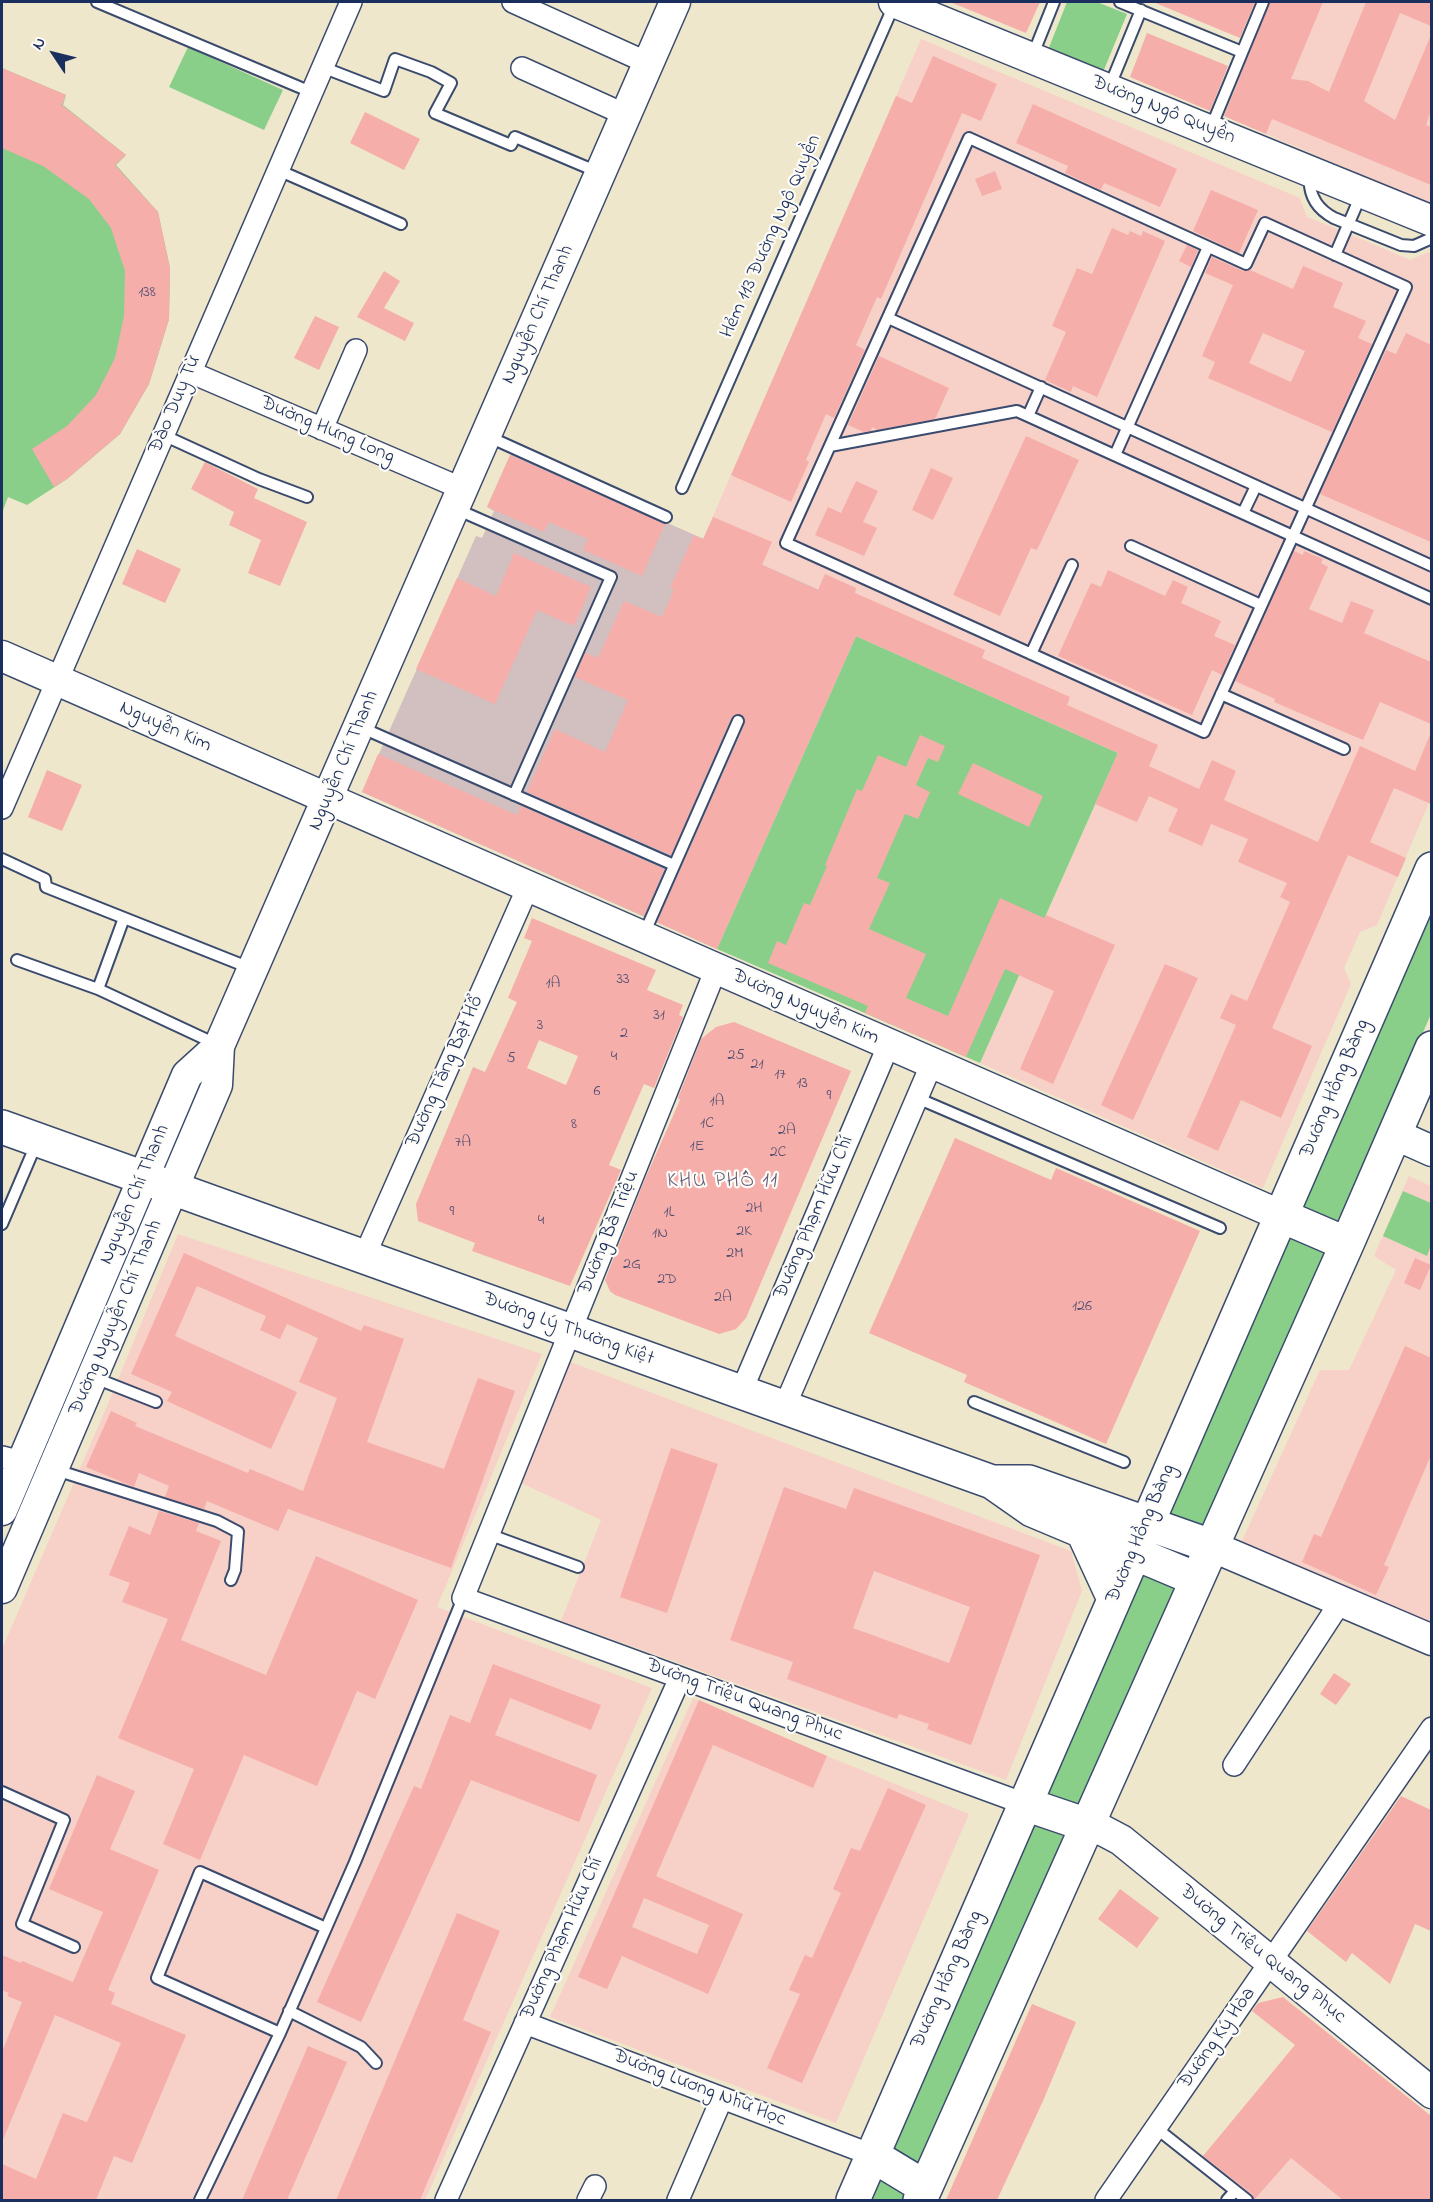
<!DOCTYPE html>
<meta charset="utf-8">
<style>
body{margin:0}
#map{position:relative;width:1433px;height:2202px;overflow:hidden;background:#efe7cb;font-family:"Indie Flower",sans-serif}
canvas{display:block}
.frame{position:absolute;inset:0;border:3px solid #1b2f5e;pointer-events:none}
.north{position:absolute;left:24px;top:24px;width:60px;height:60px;-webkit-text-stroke:4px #fdfcf7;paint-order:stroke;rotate:305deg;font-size:16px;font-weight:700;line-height:24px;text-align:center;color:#1b2f5e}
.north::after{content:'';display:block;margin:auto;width:21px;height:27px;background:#1b2f5e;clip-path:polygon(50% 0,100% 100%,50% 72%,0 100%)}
</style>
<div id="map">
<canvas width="1433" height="2202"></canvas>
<div class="frame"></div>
<div class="north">N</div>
</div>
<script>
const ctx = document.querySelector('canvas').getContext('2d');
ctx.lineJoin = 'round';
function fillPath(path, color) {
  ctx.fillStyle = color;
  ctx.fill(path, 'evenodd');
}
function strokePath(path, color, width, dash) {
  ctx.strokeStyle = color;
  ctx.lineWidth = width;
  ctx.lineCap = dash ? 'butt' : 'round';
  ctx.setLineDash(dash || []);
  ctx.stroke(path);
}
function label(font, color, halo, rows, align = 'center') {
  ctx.font = font + ' "Indie Flower",sans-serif';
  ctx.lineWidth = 4.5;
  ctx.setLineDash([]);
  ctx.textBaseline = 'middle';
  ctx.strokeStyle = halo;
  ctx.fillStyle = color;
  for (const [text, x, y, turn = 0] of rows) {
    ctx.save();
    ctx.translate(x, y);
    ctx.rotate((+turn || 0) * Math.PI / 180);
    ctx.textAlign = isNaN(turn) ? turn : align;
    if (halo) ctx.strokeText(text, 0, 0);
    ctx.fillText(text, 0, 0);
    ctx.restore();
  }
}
const built = new Path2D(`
 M1290 2H1431V204L1266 134 1272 119 1260 75Z
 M921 39 1300 198 1307 217 1345 232 1410 260 1428 252 1431 253V798L1377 925 1360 932 1344 968 1351 984 1263 1188 980 1063 1118 753 856 636 703 539Z
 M1409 1176 1431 1186V1625L1242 1541 1320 1370H1349L1388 1287 1396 1270 1374 1256Z
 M178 1234 542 1354 437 1607 652 1688 425 2200H2V1649L107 1406Z
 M568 1361 1071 1551 1082 1591 1006 1780 561 1621 601 1520 519 1482Z
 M693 1698 827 1756 969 1814 836 2123 550 2017Z
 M1295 2045 1305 2154 1362 2200H1252L1200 2160Z`);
const industrial = new Path2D(`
 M511 454 867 611 717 949 362 792 476 536 482 538 494 511 487 507Z`);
const green = new Path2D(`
 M1067 2H1097L1127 14 1101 77 1046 55Z
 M188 47 283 90 264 130 169 87Z
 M2 68 66 95 63 105 126 155 116 165 158 212 170 268 169 319 149 384 120 434 67 479 27 505 8 497 2 513Z
 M856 636 1118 753 980 1063 717 949Z
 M1431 903V1014L1207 1533 1167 1516Z
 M1403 1191 1431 1203V1245L1427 1256 1383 1236Z
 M1144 1572 1177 1586 906 2200H867Z`);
const building = new Path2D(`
 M950 2H1040L1026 33Z
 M1153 2H1255L1240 38Z
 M1270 2H1323L1291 79 1308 81 1329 92 1366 2H1431V26L1400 13 1364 101 1395 120 1431 35V110L1426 125 1431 127V185L1272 119 1266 134 1224 116Z
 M1147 33 1228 66 1210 111 1130 77Z
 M933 56 997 84 981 121 962 113 881 299 877 297 856 345 865 350 834 418 826 414 806 460 809 462 791 502 731 475 896 96 912 103Z
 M2 68 66 95 62 105 126 155 115 165 158 212 170 268 169 319 149 384 120 434 67 479 54 487 32 449 67 426 96 395 115 358 124 316 125 271 111 228 89 199 43 166 2 148Z
 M1033 104 1177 169 1160 207 1104 183 1101 190 1065 173 1068 166 1016 143Z
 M365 112 420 139 404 170 350 143Z
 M995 171 1002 189 982 196 975 179Z
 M1211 190 1258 210 1239 253 1193 231Z
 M1112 228 1128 235 1130 231 1141 236 1143 231 1165 241 1097 397 1073 386 1071 392 1045 380 1066 332 1052 326 1077 268 1092 274Z
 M1187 245 1198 250 1191 267 1179 261Z
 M1212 257 1243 271 1250 270 1293 289 1303 266 1343 283 1333 307 1366 321 1358 338 1372 344 1332 432 1208 378 1215 362 1202 356 1233 285 1205 273ZM1263 333 1305 351 1291 382 1249 363Z
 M384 271 400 281 384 308 414 323 405 341 357 317Z
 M315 316 339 327 319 370 294 358Z
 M1406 333 1431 345V542L1320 494 1386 350 1396 354Z
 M879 356 949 388 935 419 877 430 872 427 871 431 864 432 848 425Z
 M1026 436 1079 460 1037 550 1031 548 1000 616 953 595Z
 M510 455 665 524 642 576 583 550 588 539 549 522 544 532 487 507Z
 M205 462 258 489 254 498 307 522 280 586 248 573 261 540 229 525 234 512 191 489Z
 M931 468 953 478 933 520 912 510Z
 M856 481 878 491 863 522 877 528 864 556 815 535 828 507 841 513Z
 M713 517 772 542 762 565 818 590 825 574 856 588 855 593 985 650 982 658 1070 697 1067 705 1158 745 1149 766 1199 789 1212 760 1236 771 1224 800 1318 842 1360 746 1415 771 1431 732V804L1394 788 1370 842 1406 858 1398 877 1348 855 1272 1028 1312 1046 1281 1118 1241 1100 1218 1151 1187 1137 1236 1025 1220 1018 1231 994 1247 1001 1290 902 1280 897 1287 883 1238 862 1248 839 1211 824 1202 846 1168 831 1178 809 1149 796 1137 822 1095 804 1118 753 856 636 717 949 657 922 745 724 744 716 737 714 731 718 671 855 527 792 555 729 605 752 628 700 575 677 585 653 598 658 624 601 662 617 674 590 670 588 694 535 703 539Z
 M137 549 181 569 165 603 122 584Z
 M1294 551 1303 555 1304 551 1323 559 1321 563 1328 567 1309 609 1342 623 1351 601 1374 610 1364 633 1431 662V724L1380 702 1363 740 1274 702 1275 699 1235 681Z
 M514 553 591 587 574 626 537 610 495 704 416 669 457 578 496 596Z
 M1108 570 1165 596 1173 580 1188 587 1181 603 1221 621 1214 636 1235 645 1222 675 1212 670 1192 715 1058 656 1091 583 1101 587Z
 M920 735 945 746 938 762 928 758 916 785 930 792 918 819 905 814 877 878 890 883 869 929 926 954 906 998 948 1016 1000 898 1044 918 1046 915 1115 945 1053 1084 1020 1069 1054 991 1005 969 966 1057 865 1013 868 1006 768 963 777 941 786 945 804 903 810 905 827 866 825 865 857 789 862 791 878 755 906 767Z
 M378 754 517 815 521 806 664 869 644 916 362 792Z
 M973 763 1043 796 1029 827 958 794Z
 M47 770 82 785 62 831 28 817Z
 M532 918 656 970 647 990 683 1005 679 1015 683 1017 654 1088 644 1084 609 1165 621 1170 570 1286 472 1251 475 1243 418 1221 416 1204 473 1067 485 1072 517 1002 508 998 532 941 524 938ZM539 1040 578 1056 566 1085 527 1068Z
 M1165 964 1198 978 1133 1120 1101 1105Z
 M734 1022 851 1071 746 1318 736 1329 719 1334 615 1295 610 1291 605 1280 645 1179 680 1100 678 1098 701 1039 716 1027Z
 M955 1138 1051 1180 1056 1168 1200 1231 1106 1444 964 1382 967 1375 869 1333Z
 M184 1253 361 1331 364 1325 404 1339 367 1442 444 1469 478 1378 515 1391 451 1568 288 1509 278 1531 207 1501 204 1509 165 1497 169 1486 139 1473 134 1487 86 1467 111 1411 137 1423 135 1426 248 1473 250 1469 303 1491 337 1398 299 1382 318 1338 287 1324 280 1339 260 1330 266 1316 197 1286 175 1336 297 1392 271 1449 167 1401 172 1392 131 1374Z
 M1415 1258 1431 1265 1420 1290 1404 1283Z
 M1405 1346 1431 1358V1455L1384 1565 1389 1567 1376 1595 1302 1562 1314 1534 1321 1537Z
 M671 1448 718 1464 667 1613 620 1597Z
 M784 1487 846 1509 854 1488 1040 1555 971 1745 927 1729 929 1724 899 1714 897 1719 787 1679 793 1662 730 1640ZM874 1571 970 1607 949 1663 853 1628Z
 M159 1511 199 1523 196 1531 221 1541 181 1640 266 1675 316 1556 418 1600 375 1699 357 1691 317 1786 244 1755 200 1860 163 1844 194 1769 118 1738 168 1619 122 1602 130 1583 109 1575 129 1526 150 1535Z
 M493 1664 601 1705 591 1730 510 1698 495 1735 597 1775 579 1822 471 1780 361 2022 317 2002 414 1786 421 1789 450 1715 470 1723Z
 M1334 1673 1351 1684 1336 1705 1320 1694Z
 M699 1700 827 1756 813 1788 713 1745 656 1876 743 1914 708 1994 622 1956 607 1989 578 1977ZM644 1898 709 1925 697 1954 632 1927Z
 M97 1775 135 1791 110 1849 159 1870 108 1990 115 1993 111 2004 186 2035 132 2163 114 2156 96 2200H2V2164L36 2179 63 2113 87 2122 121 2043 55 2015 2 2142V2052L22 2002 7 1996 9 1993 2 1990V1955L21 1963 22 1961 73 1982 103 1912 49 1889Z
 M888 1788 926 1805 802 2083 767 2068 800 1994 789 1990 805 1955 812 1958 841 1893 833 1889 851 1848 860 1851Z
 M1401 1796 1431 1810V1931L1415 1924 1390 1984 1352 1953 1346 1962 1307 1931Z
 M1120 1889 1159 1918 1137 1948 1098 1919Z
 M457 1913 500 1931 463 2020 491 2032 420 2200H336Z
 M1283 1997 1431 2116V2200H1343L1291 2158 1254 2200 1252 2194 1203 2156 1295 2045 1252 2011 1258 2003Z
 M1032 2004 1076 2022 1043 2101 997 2200H946Z
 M308 2046 347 2062 287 2200H242Z`);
const lane = new Path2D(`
 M97 2 311 92
 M1120 2 1242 52
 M1032 57 1054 2
 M322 67 384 91 395 59 431 72 451 83 435 113 511 145 515 137 598 172
 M1109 88 1141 10
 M1210 130 1263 2
 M969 138 1246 264 1265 223 1406 287 1204 732 786 543Z
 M278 170 401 224
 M1310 175C1308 195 1317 209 1334 218L1401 245 1414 246 1432 238
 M1335 255 1361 195
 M888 318 1432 566
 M1028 416 1041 387
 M163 435 259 479 307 497
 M487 436 666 517
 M830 446 1017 411 1432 599
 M1115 455 1208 247
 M682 488 894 5
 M456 509 611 577 514 795
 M1243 513 1256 486
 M1131 546 1261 605
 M1031 654 1072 565
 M1221 694 1344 749
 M360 727 674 865
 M2 859 45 879 46 887 250 968
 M644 934 738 721
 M17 960 98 989 216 1044
 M98 989 124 918
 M917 1098 1220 1228
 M2 1224 37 1142
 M95 1378 156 1402
 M974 1402 1124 1462
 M56 1470 217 1521 238 1532 235 1570 231 1580
 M488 1534 578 1567
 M2 1792 64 1820 22 1924 74 1947
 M326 1928 200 1872 157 1978 280 2033 355 1862 463 1598
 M289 2011 361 2047 376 2063
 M1156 2128 1247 2200
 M200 2200 280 2033
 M1227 2200 1235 2191`);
const street = new Path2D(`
 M513 2 648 63
 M522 68 626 115
 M190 372 463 489
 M322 429 356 350
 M2 808 351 2
 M716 969 463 1598 1025 1804
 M364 1257 528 887
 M741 1392 889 1044
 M784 1408 932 1063
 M2 1457 22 1462
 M1234 1765 1341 1601
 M525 2023 872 2155
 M446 2200 680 1678
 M588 2200 595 2186
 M678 2200 722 2098
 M1106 2200 1432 1728`);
const secondary = new Path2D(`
 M894 2 1432 221
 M2 656 1282 1216
 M1394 1134 1432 1151
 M2 1510 187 1075 219 1046 675 2
 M1211 1546 1432 1640
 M2 1588 217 1085 219 1046
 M1087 1825 1104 1831 1121 1840 1432 2093`);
const primary = new Path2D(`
 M2 1127 992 1482 1032 1510 1196 1579
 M1282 1216 1347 1244
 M992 1482H1029L1211 1546
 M1083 1532 1114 1599
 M1025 1804 1087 1825
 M872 2155 925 2187
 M853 2200 1432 869
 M920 2200 1347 1244 1432 1048`);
const numberNames = [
 ["138",147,293],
 ["33",623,980],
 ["1A",553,984],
 ["31",659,1016],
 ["3",540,1026],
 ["2",624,1034],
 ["25",736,1056],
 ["4",614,1057],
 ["5",511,1059],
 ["21",757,1065],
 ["17",780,1075],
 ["13",802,1084],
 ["6",597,1092],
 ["9",829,1096],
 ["1A",717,1102],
 ["1C",707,1124],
 ["8",574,1125],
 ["2A",787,1131],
 ["7A",463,1143],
 ["1E",697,1147],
 ["2C",778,1153],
 ["2H",754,1209],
 ["9",452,1212],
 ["1L",669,1213],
 ["4",541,1221],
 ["2K",744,1232],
 ["1N",660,1234],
 ["2M",735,1254],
 ["2G",632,1265],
 ["2D",667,1280],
 ["2A",723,1298],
 ["126",1082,1307]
];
const streetNames = [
 ["Đường Ngô Quyền",1163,111,22],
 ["Hẻm 113 Đường Ngô Quyền",772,237,-66],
 ["Nguyễn Chí Thanh",539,315,-66],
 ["Đào Duy Từ",176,405,-67],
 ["Đường Hưng Long",327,431,23],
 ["Nguyễn Kim",165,728,24],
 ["Nguyễn Chí Thanh",345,761,-67],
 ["Đường Nguyễn Kim",805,1008,24],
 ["Đường Tăng Bạt Hổ",446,1072,-66],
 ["Đường Hồng Bàng",1336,1089,-67],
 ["Nguyễn Chí Thanh",136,1195,-67],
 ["Đường Phạm Hữu Chí",815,1218,-67],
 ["Đường Bà Triệu",610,1233,-68],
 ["Đường Nguyễn Chí Thanh",117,1318,-67],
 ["Đường Lý Thường Kiệt",568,1330,20],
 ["Đường Hồng Bàng",1142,1534,-67],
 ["Đường Triệu Quang Phục",744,1701,20],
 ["Đường Phạm Hữu Chí",563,1939,-66],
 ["Đường Triệu Quang Phục",1262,1955,39],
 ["Đường Hồng Bàng",948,1980,-66],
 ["Đường Ký Hòa",1218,2039,-55],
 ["Đường Lương Nhữ Học",699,2089,21]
];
const neighbourhoodNames = [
 ["KHU PHỐ 11",723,1183]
];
fillPath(built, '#f7d1c7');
fillPath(industrial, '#d2bfc0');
fillPath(green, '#8acf89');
fillPath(building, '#f5aeaa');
strokePath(lane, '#3b4b6e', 14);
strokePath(street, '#3b4b6e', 24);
strokePath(secondary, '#3b4b6e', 33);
strokePath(primary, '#3b4b6e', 36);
strokePath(lane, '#fff', 10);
strokePath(street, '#fff', 21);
strokePath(secondary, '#fff', 30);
strokePath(primary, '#fff', 33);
label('16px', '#524f71', null, numberNames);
label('20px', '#1b2f5e', '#fdfcf7', streetNames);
ctx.letterSpacing = '1.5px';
label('21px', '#675b79', '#fdfcf7', neighbourhoodNames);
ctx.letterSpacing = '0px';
</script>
